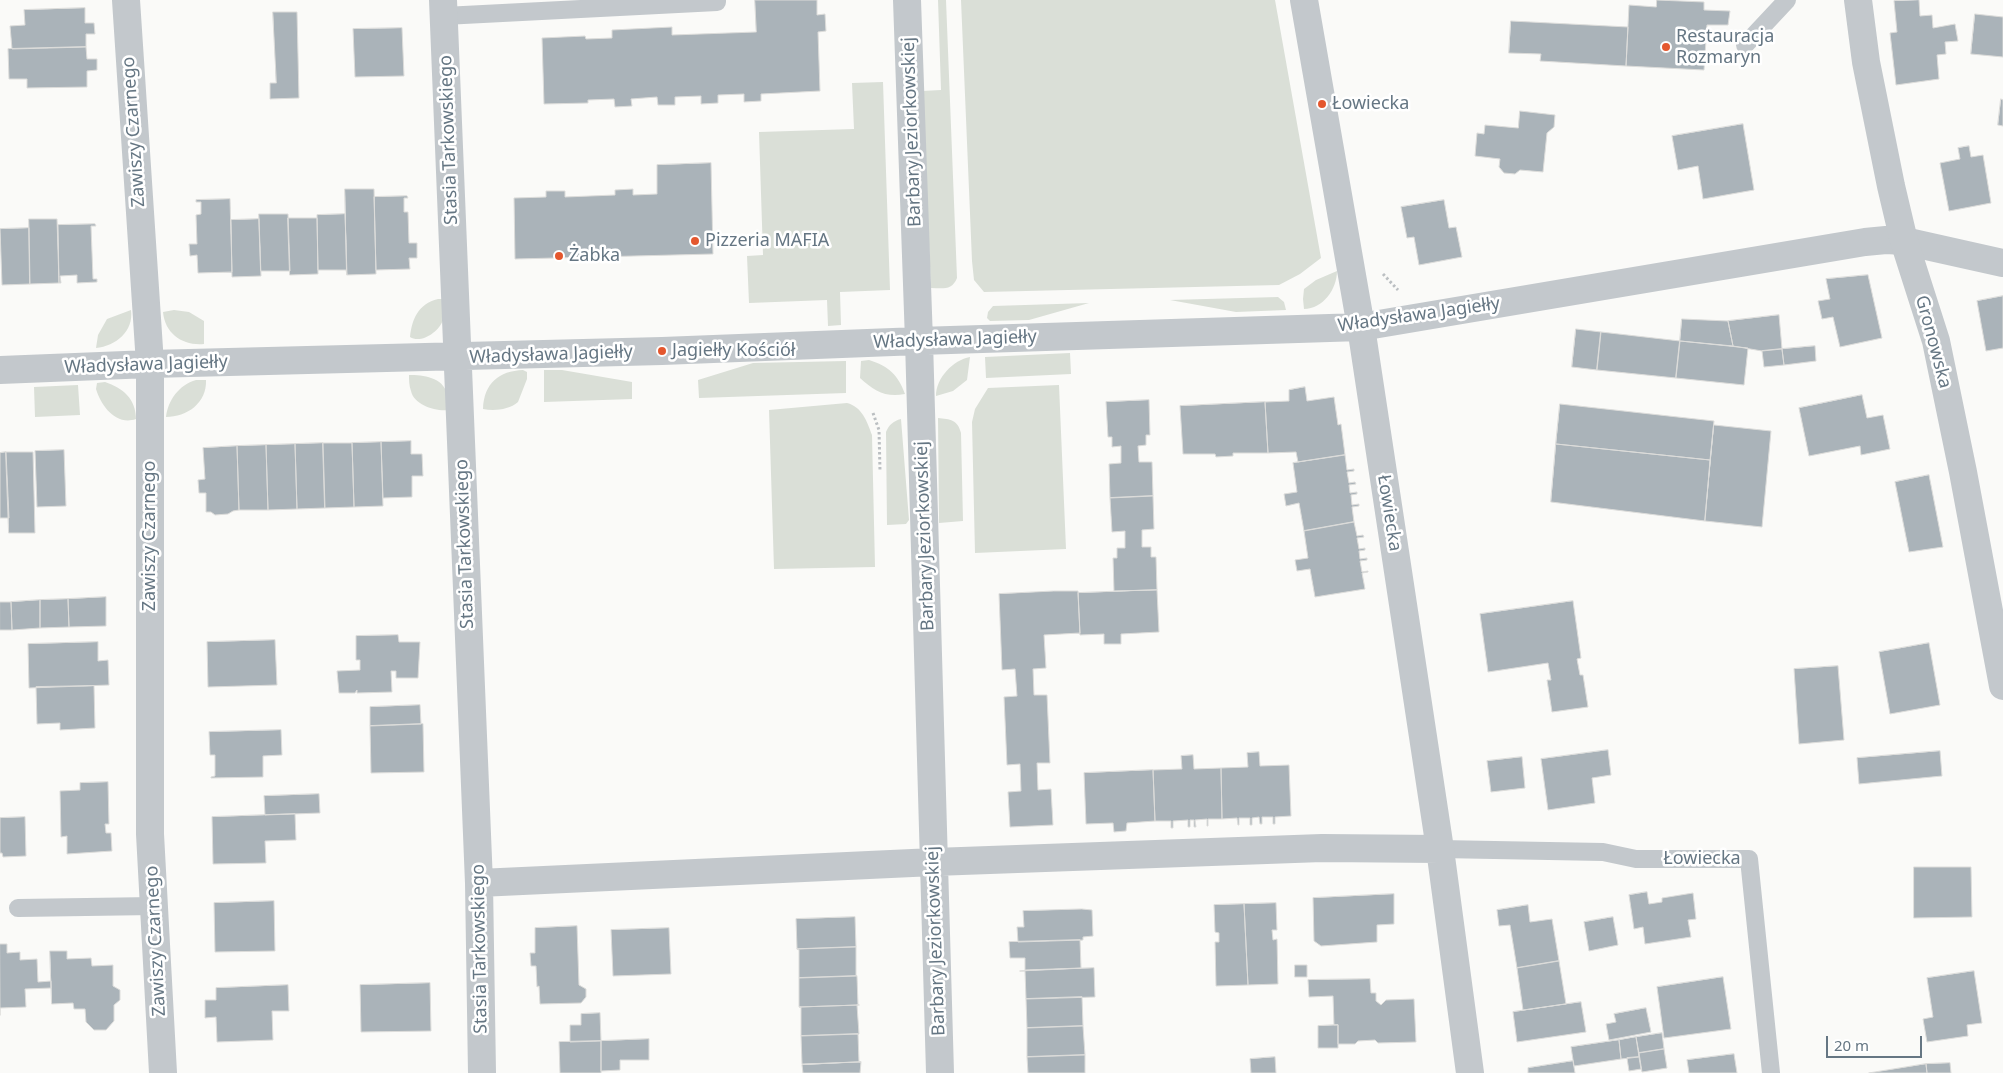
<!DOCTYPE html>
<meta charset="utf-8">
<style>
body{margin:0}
#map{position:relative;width:2003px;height:1073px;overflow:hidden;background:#fafaf8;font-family:"Noto Sans",sans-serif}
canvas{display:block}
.scale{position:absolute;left:1826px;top:1036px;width:96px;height:22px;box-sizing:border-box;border:2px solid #657683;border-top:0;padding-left:6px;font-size:15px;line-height:18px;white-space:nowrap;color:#657683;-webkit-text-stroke:4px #fff;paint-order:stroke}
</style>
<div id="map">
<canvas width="2003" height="1073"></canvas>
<div class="scale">20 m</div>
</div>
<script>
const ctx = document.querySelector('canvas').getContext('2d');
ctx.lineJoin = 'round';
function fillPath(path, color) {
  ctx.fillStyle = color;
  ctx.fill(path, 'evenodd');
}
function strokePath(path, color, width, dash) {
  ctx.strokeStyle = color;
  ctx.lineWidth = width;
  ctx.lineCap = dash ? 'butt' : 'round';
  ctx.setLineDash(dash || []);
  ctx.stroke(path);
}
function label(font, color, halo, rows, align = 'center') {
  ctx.font = font + ' "Noto Sans",sans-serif';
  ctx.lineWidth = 5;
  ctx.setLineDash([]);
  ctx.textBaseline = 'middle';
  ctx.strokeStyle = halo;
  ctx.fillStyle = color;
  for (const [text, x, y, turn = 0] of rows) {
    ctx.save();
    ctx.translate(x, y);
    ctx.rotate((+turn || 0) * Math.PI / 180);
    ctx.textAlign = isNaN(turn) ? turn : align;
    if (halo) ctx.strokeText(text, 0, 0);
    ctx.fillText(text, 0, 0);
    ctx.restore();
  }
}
const green = new Path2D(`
 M938 0H946L957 278C952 291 942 288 931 288L922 91 941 90Z
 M961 0H1275L1321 258 1300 274 1279 285 984 292 974 280 972 261Z
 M883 82 890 290 840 292 841 325 828 326 827 300 749 303 747 256 763 255 759 132 854 129 852 83Z
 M1337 271C1337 289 1323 309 1304 309L1303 299 1304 289 1316 280Z
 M1278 297 1284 302 1286 310 1236 312 1170 300Z
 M438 299H446C445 306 445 313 443 320 439 332 421 344 410 337 412 319 418 304 438 299Z
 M1089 303 1029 320 990 321 987 318 988 312 993 306Z
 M131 310C134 331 116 346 96 348L98 335 107 319Z
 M174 310 189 312 204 321V344C183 346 165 334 163 312Z
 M1070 353 1071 374 986 378 985 357Z
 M970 357 967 380 953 391 936 396C936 378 953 360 970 357Z
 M869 360C889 366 898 375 905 394 886 398 874 391 860 378L861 361Z
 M846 361V393L699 398 698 380 753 363Z
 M523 370 527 372V379L518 402C509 410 494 411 483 409 484 383 499 371 523 370Z
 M544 370H562L632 382V399L544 402Z
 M409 375C423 375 443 377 447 394 449 399 448 405 449 410 436 412 414 405 411 391 409 386 409 380 409 375Z
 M196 380H206C207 403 187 417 166 417 168 400 179 385 196 380Z
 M105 382C123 388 136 399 136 419 116 426 101 406 96 389L97 383Z
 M78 385 80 415 35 417 34 387Z
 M1059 385 1066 549 975 553 972 422 975 409 988 388Z
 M847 403C862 407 867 421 872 435L875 567 774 569 769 410Z
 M938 418C950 419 958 420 961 433L963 521 939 523Z
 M901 419 909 520 906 524 887 525 886 432C889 425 893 421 901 419Z`);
const building = new Path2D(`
 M755 0H817V15L825 14 826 31 818 32 820 91 761 94V101L744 102V94L718 95V103L701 104V96L675 97V105H658L657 97 631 99 632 106 615 107 614 99 588 100V103L544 104 542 38 585 36 586 39 612 38V30L672 27V35L756 32Z
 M1657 0 1704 2V10L1730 11 1728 25H1707L1704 70 1626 66 1629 5 1656 7Z
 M1919 0 1920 16 1932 15 1933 28 1955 24 1958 41 1945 42 1946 54 1937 55 1939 79 1896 85 1890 33 1897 32 1894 1Z
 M85 8V23H94L95 34H86V47L12 49 10 26 25 25 24 10Z
 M273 12H297L299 98 270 99V83H276Z
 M1975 14 2003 17V57L1971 54Z
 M1511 21 1628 27 1626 66 1540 61 1541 54 1509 53Z
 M402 28 404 76 355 77 353 29Z
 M86 47 87 59H97V70L87 71V87L27 88V79H9L8 49Z
 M2001 99 2003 100V126L1998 125Z
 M1520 111 1555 115 1554 127 1547 133 1543 172 1520 170 1515 174 1504 173 1499 167 1500 159 1475 156 1477 133 1484 134 1485 125 1518 128Z
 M1743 124 1754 190 1703 199 1698 166 1678 170 1672 136Z
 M1969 146 1971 157 1983 155 1991 203 1949 211 1940 163 1960 159 1958 148Z
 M711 163 713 254 515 259 514 198 546 197V191H565V197L615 195V190L633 189V195L657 194V165Z
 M345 189H374L376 274 347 275Z
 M407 196 408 198H404V212H408L409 243H417V258H409L410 269 376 270 374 197Z
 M230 199 232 272 198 273 197 255 190 256 189 244H197L196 215 201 214V202H196V200Z
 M1444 200 1449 228 1456 227 1462 257 1419 265 1414 237 1407 238 1401 207Z
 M259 214H288L290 271H261Z
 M345 214 347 275 346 270H318L317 215Z
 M288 218H317L318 274 290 275Z
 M29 219H57L59 283 30 284Z
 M259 219 261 276 232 277 231 220Z
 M95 224 96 226H91L93 279H97V282L77 283V275L60 276 61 283H59L58 225Z
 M29 228 30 284 2 285 0 229Z
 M1868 275 1882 338 1840 347 1833 317 1822 319 1818 301 1830 299 1826 279Z
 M2003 296V348L1986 351 1977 301Z
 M1779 315 1782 349 1762 351 1733 346 1728 321Z
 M1682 319 1728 321 1733 346 1680 341Z
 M1576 329 1601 332 1597 370 1572 367Z
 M1601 332 1680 341 1676 378 1597 370Z
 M1680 341 1748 348 1744 385 1676 378Z
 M1815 346 1816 361 1784 365 1782 349Z
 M1782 349 1784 365 1764 367 1762 351Z
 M1305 387 1307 401 1334 397 1338 425 1341 424 1345 455 1298 462 1296 452 1268 453 1265 402 1289 401V390Z
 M1862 395 1867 418 1883 415 1890 449 1861 455 1860 446 1809 456 1799 408Z
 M1149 400 1150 435H1146V445L1138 446 1139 462H1152L1153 496 1110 498 1109 464 1121 463V446L1112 447V437H1108L1106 402Z
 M1265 402 1268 453H1233V456L1216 457 1215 454H1183L1180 406Z
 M1560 404 1714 421 1710 460 1556 444Z
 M1714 425 1771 431 1762 527 1705 521Z
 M411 441V454H422L423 476H412V497L383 498 381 442Z
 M381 442 383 506 354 507 352 443Z
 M323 443H352L354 507 325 508Z
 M323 443 325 508 297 509 295 444Z
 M295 444 297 509 268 510 266 445Z
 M1556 444 1710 460 1705 521 1551 502Z
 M266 445 268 510H239L237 446Z
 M237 446 239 510 233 511 228 514 215 515 211 512H206V493H199L198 480 205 479 203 448Z
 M64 450 66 506 37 507 35 451Z
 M6 452H33L35 533H9Z
 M6 452 9 518H0V453Z
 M1345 455 1347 470 1354 469V471L1347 472 1349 483 1355 482 1356 484 1349 485 1350 493 1357 492V494L1351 495 1352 505 1359 504V506L1352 507 1354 522 1304 531 1299 503 1286 506 1284 494 1297 492 1293 463Z
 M1929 475 1943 547 1909 552 1895 482Z
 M1153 496 1154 529 1142 530V547H1151V557H1156L1157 590 1114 591 1113 558H1117V548H1125V531L1112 532 1110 498Z
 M1354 522 1357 536 1363 535 1364 537 1357 538 1359 549 1365 548V550L1359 551 1360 559 1367 558V560L1360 561 1362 572 1368 571V572L1362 573 1365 589 1315 597 1310 569 1297 571 1295 560 1308 558 1304 531Z
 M1157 590 1159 632 1121 634V644H1104V634L1080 635 1078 593Z
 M1054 591H1078L1080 633 1044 635 1046 668 1033 669 1034 695H1047L1050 763H1037L1038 790 1051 789 1053 825 1010 827 1008 792 1021 791 1020 764 1007 765 1004 697 1017 696 1015 669 1002 670 999 594Z
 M106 597V626L69 627 68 599Z
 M68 599 69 627 40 628V600Z
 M40 600V628L12 630 11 602Z
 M1573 601 1581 658 1577 659 1580 675H1583L1588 707 1552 712 1547 680H1551L1548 663 1488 672 1480 614Z
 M0 602H11L12 630H0Z
 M398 635 399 642H420L418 678H396V671H391L392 692 357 693V690L355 693H339L337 671 360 670V660H356V636Z
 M275 640 277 685 208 687 207 642Z
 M98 642V661L108 660 109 685 29 688 28 644Z
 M1929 643 1940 705 1890 714 1879 652Z
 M1838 666 1844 740 1799 744 1794 669Z
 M94 686 95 728 60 730V723L37 724 36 687Z
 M420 705 421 724 370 726V707Z
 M423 724 424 772 371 773 370 726Z
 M281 730 282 755 263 756V777L211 778V777L215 776V755H210L209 732Z
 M1608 750 1611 775 1592 778 1595 803 1548 810 1541 759Z
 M1940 751 1942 776 1859 784 1857 758Z
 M1259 752 1260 766 1289 765 1291 816 1275 817V824H1273V817H1262V824H1260L1259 817 1252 818V825H1250V818H1239V825H1238L1237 818 1222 819 1221 768 1248 767 1247 753Z
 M1193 755 1194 769 1221 768 1222 819H1208V826H1207V819L1195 820 1196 827H1194V820H1190V827H1188V820L1173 821V828H1171V821H1155L1153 770 1182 769 1181 756Z
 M1522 757 1525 788 1491 792 1487 761Z
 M1153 770 1155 821 1127 823 1126 831 1114 832 1113 823 1086 824 1084 773Z
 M108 782 109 824H105L106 833H111L112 851 67 854V836L61 837 60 791 80 790V783Z
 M319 794 320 813 265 815 264 796Z
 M295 814 296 840 265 841 266 863 213 864 212 817Z
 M25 817 26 856 3 857 2 853H0V818Z
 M1914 867H1971L1972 917 1914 918Z
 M1647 892 1649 904 1662 902V898L1693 893 1696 919 1688 920 1691 937 1645 944 1643 927 1634 929 1629 895Z
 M1394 894V924L1377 925V942L1321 946 1314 941 1313 898Z
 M274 901 275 951 215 952 214 903Z
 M1276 903 1277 930H1272L1273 940 1277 939 1278 984 1248 985 1244 904Z
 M1244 904 1248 985 1216 986 1215 942H1219V933L1215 932 1214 905Z
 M1528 905 1530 922 1552 919 1559 961 1517 968 1510 925 1499 926 1497 910Z
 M1082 909 1092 910 1093 936 1083 937V940L1018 942 1017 927H1024L1023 911Z
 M855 917 856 947 797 949 796 919Z
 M1613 917 1618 945 1589 951 1584 922Z
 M577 926 579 985 586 989V997L581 1003 540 1004 539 986 537 987 536 966H531L530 953H535V928Z
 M669 928 671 974 613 976 611 930Z
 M1080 940 1081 968 1025 970V958H1010L1009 942Z
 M0 944H7V953L20 952V960L37 959 38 982 51 981V988L25 989 26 1007 0 1008V1015Z
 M856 947V975L857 976 799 978V950L797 949Z
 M50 951H67V959L91 958 92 966 113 965V986L120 990V1000L114 1005V1021L106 1030H94L86 1022 85 1009H74L73 1003 52 1004Z
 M1559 961 1566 1004 1523 1010 1517 968Z
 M1295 965H1307V977H1295Z
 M1094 968 1095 997 1026 999 1025 971H1020Z
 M1974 971 1982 1023 1967 1025 1968 1036 1927 1042 1923 1019 1933 1017 1927 978Z
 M857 976 858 1005 799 1007V978Z
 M1723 977 1731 1029 1664 1038 1657 987Z
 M1370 979 1371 993H1376V1001L1381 1005 1386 1000 1414 999 1416 1042 1378 1043 1375 1040 1358 1041 1355 1044H1338V1025H1334L1333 996 1309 997 1308 980Z
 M430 983 431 1031 361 1032 360 985Z
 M288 985 289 1011H272L273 1040 217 1042 216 1017 205 1018V1000H216V988Z
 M1082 997 1083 1026 1027 1028 1026 999Z
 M1581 1002 1586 1032 1517 1042 1513 1012Z
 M857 1005 859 1034 801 1036V1007H799L859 1005Z
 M1646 1008 1651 1032 1609 1040 1606 1024 1616 1022 1614 1014Z
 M600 1013 601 1041 570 1042V1025H581V1014Z
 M1338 1025V1048H1318V1026Z
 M1083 1026 1085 1055 1027 1057V1028Z
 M1662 1033 1664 1049 1639 1053 1636 1037Z
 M858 1034 859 1062H861L802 1064 801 1036Z
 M1636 1037 1639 1057 1621 1059 1619 1040Z
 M649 1039V1060H620V1070L601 1071V1041Z
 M1619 1040 1621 1059 1574 1066 1571 1047Z
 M601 1041V1073H560L559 1042Z
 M1664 1049 1667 1068 1642 1072 1639 1053Z
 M1734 1054 1737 1073H1689L1687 1060Z
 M1085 1055V1073H1028L1027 1057Z
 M1275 1057 1276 1073H1251L1250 1059Z
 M1639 1057 1641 1069 1629 1071 1627 1058Z
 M1573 1061 1575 1073H1528V1068Z
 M861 1062 860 1073H803L802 1065Z
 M1950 1063 1951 1073H1927L1926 1064Z
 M1926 1064 1927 1073H1869Z`);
const path = new Path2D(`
 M1383 274 1398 290
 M873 413 879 430 880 471`);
const service = new Path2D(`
 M444 16 717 2V0
 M1745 45 1787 0
 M1440 849 1603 852 1636 859H1749L1771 1073
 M18 908 154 906`);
const minor = new Path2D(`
 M126 0 150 364V834L163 1073
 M443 0 479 883 482 1073
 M907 0 919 341 940 1073
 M1304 0 1361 327 1440 849 1470 1073
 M0 370 150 364 662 351 919 341 1361 327 1865 242 1886 240 1904 241 2003 263
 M479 883 934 862 1322 848 1440 849`);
const tertiary = new Path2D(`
 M1858 0 1866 62 1891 186 1904 241 1936 341 1963 472 2003 686`);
const markers = [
 [1666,47,5,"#e4572e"],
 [1322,104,5,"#e4572e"],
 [695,241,5,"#e4572e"],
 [559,256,5,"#e4572e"],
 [662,351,5,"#e4572e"]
];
const poiNames = [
 ["Restauracja",1676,37],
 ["Rozmaryn",1676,58],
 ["Łowiecka",1332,104],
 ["Pizzeria MAFIA",705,241],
 ["Żabka",569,256],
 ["Jagiełły Kościół",672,351]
];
const streetNames = [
 ["Zawiszy Czarnego",134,132,-94],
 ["Barbary Jeziorkowskiej",912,132,-92],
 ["Stasia Tarkowskiego",449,140,-92],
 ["Władysława Jagiełły",1419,315,-8],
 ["Władysława Jagiełły",955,340,-2],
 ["Gronowska",1933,342,75],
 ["Władysława Jagiełły",551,355,-2],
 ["Władysława Jagiełły",146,365,-2],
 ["Łowiecka",1389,513,81],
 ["Zawiszy Czarnego",150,536,-90],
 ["Barbary Jeziorkowskiej",925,536,-92],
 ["Stasia Tarkowskiego",465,544,-92],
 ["Łowiecka",1702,859],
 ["Zawiszy Czarnego",156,941,-93],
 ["Barbary Jeziorkowskiej",936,941,-92],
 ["Stasia Tarkowskiego",480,949,-91]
];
fillPath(green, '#dadfd7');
fillPath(building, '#aab3b9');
strokePath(building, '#dcdcda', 1);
strokePath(path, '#bbbfc2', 3, [2.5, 2.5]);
strokePath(service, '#c3c8cc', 18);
strokePath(minor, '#c3c8cc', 28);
strokePath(tertiary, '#c3c8cc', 28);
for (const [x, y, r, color] of markers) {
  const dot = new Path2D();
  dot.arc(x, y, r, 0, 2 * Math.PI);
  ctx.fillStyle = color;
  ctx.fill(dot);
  strokePath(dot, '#fff', 2);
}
label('18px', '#657683', '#fff', poiNames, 'left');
label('18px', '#657683', '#fff', streetNames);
</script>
